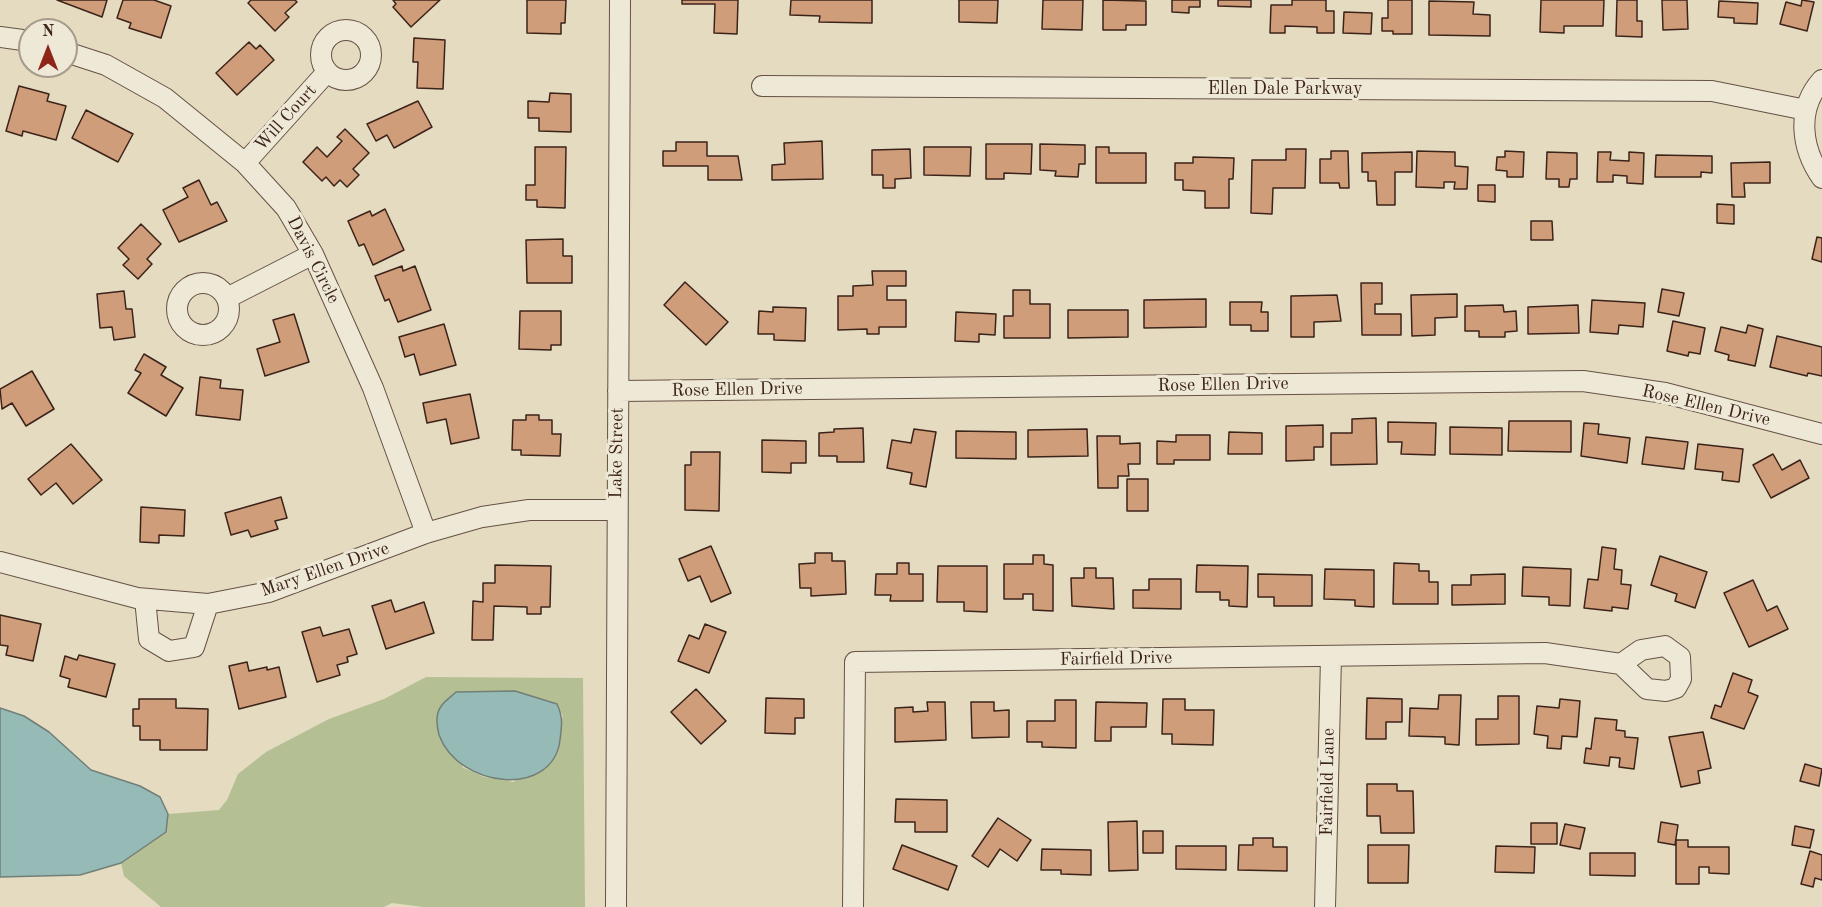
<!DOCTYPE html>
<style>
body{margin:0}
#map{position:relative;width:1822px;height:907px;overflow:hidden;background:#e5dbc1;font-family:"Old Standard TT",serif}
canvas{display:block}
.north{position:absolute;left:18px;top:18px;width:60px;height:60px;box-sizing:border-box;background:#eee8d7;border:2px solid #a7998b;border-radius:50%;rotate:0deg;font-size:16px;font-weight:700;line-height:24px;text-align:center;color:#3c231a}
.north::after{content:'';display:block;margin:auto;width:21px;height:27px;background:#8f2418;clip-path:polygon(50% 0,100% 100%,50% 72%,0 100%)}
</style>
<div id="map">
<canvas width="1822" height="907"></canvas>
<div class="north">N</div>
</div>
<script>
const ctx = document.querySelector('canvas').getContext('2d');
ctx.lineJoin = 'round';
function fillPath(path, color) {
  ctx.fillStyle = color;
  ctx.fill(path, 'evenodd');
}
function strokePath(path, color, width, dash) {
  ctx.strokeStyle = color;
  ctx.lineWidth = width;
  ctx.lineCap = dash ? 'butt' : 'round';
  ctx.setLineDash(dash || []);
  ctx.stroke(path);
}
function label(font, color, halo, rows, align = 'center') {
  ctx.font = font + ' "Old Standard TT",serif';
  ctx.lineWidth = 6;
  ctx.setLineDash([]);
  ctx.textBaseline = 'middle';
  ctx.strokeStyle = halo;
  ctx.fillStyle = color;
  for (const [text, x, y, turn = 0] of rows) {
    ctx.save();
    ctx.translate(x, y);
    ctx.rotate((+turn || 0) * Math.PI / 180);
    ctx.textAlign = isNaN(turn) ? turn : align;
    if (halo) ctx.strokeText(text, 0, 0);
    ctx.fillText(text, 0, 0);
    ctx.restore();
  }
}
const green = new Path2D(`
 M426 677 583 678 585 907H423L392 903 384 907H161L124 876 121 863 166 832 168 814 219 810 227 800 238 774 266 752 329 719 384 699ZM515 691 556 704 563 716 514 782 484 777 462 767 499 693Z`);
const water = new Path2D(`
 M515 691 557 704C563 717 562 725 560 740 553 798 459 789 439 735 437 727 435 716 440 708 443 702 451 697 456 692Z
 M0 708 24 716 49 732 91 770 140 786 160 797 168 814 166 832 121 863 80 875 0 877Z`);
const building = new Path2D(`
 M57 0H107L102 17Z
 M123 0H154L171 6 161 38 129 28 131 23 117 18Z
 M251 0H295L297 2 285 13 289 17 275 31 248 3Z
 M393 0H440L411 27 393 7 396 4Z
 M527 0H566L565 23H561V34L527 33Z
 M682 0H738L737 34 714 33 715 4H682Z
 M791 0H872V23L819 22 820 16 790 15Z
 M959 0H998L997 23 959 22Z
 M1043 0H1083L1082 30 1042 29Z
 M1103 0 1146 1V25H1126V30H1103Z
 M1172 0H1200V7H1189V13L1172 12Z
 M1218 0H1251V7L1218 6Z
 M1292 0H1326V11H1334V33H1317V27L1285 26V33H1270L1271 5H1292Z
 M1388 0H1412V34H1393V31H1382V18H1388Z
 M1541 0H1604L1603 26H1564V33L1540 32Z
 M1617 0H1637V21H1642V37L1616 36Z
 M1662 0H1687L1688 29 1663 30Z
 M1802 0 1814 2 1807 31 1780 24 1786 2 1801 6Z
 M1429 1 1474 2 1473 14 1490 15V36L1429 35Z
 M1719 1 1758 3 1757 24 1734 23V18L1718 17Z
 M1344 12 1372 13 1371 34 1343 33Z
 M414 38 445 40 443 89 417 88 418 62H413Z
 M249 42 256 49 260 45 274 60 237 95 216 73Z
 M19 86 49 94 47 101 66 106 56 140 23 131 22 136 6 131Z
 M550 93 571 94V132L539 131V118H528V101L549 102Z
 M418 101 432 127 394 148 387 135 376 141 367 124Z
 M86 110 133 134 118 162 72 138Z
 M345 129 369 153 353 169 359 175 347 187 340 180 334 186 326 177 322 181 303 162 317 147 327 157 342 141 337 137Z
 M822 141 823 179 772 180V165L785 164 784 143Z
 M676 142H707V156H738L742 180H708V166H663V151H676Z
 M986 144H1032L1031 174 1004 173V179H986Z
 M1040 144 1085 145V164H1079L1078 177 1055 176 1056 171 1040 170Z
 M535 147H566L565 208 537 207V200H526V185H535Z
 M924 147H971L970 176 924 175Z
 M1096 147H1109V153H1146V183H1096Z
 M910 149 911 178 895 179V188H883V175H872V150Z
 M1286 149H1306L1305 188H1273L1272 214 1251 213 1252 160H1286Z
 M1331 151H1348L1349 188H1340L1339 183H1320V159H1331Z
 M1417 151 1455 152V166L1468 167 1467 189H1454L1455 182H1444V188L1416 187Z
 M1505 151 1524 152 1523 177H1507V171L1496 170 1497 157H1505Z
 M1412 152V172H1395V205H1377L1376 181H1368V172H1362V153Z
 M1547 152 1577 153V179H1570L1569 187H1559V179H1546Z
 M1598 152H1611L1610 160 1629 161V152L1644 153 1643 184 1627 183V176L1613 175V182H1597Z
 M1656 155 1712 156V173L1701 172V177H1655Z
 M1193 157 1234 158 1233 179H1229V208H1205V191L1183 190V180H1175V163H1193Z
 M1770 162V183H1744L1745 197H1732L1731 163Z
 M199 180 211 205 217 202 227 221 179 242 163 210 188 197 183 188Z
 M1478 185H1495V202L1478 201Z
 M1717 204 1734 205V224L1717 223Z
 M385 209 404 250 373 265 364 244 359 246 348 221 370 211 372 216Z
 M1531 221H1552L1553 240H1531Z
 M141 224 161 244 147 259 152 264 138 279 123 265 129 259 118 248Z
 M1817 237 1822 238V262L1812 259Z
 M563 239V256H572V283H527L526 240Z
 M402 266 403 271 415 266 431 310 398 322 389 299 385 301 375 276Z
 M872 271H906V286H887V300H906V327H879V334H867V329L838 330V296H853V286L873 285Z
 M685 282 728 322 706 345 664 305Z
 M1361 283H1382V304H1375V314H1401V335H1362Z
 M1662 289 1684 293 1679 316 1658 312Z
 M1013 290H1030V304H1050V338H1004V316H1013Z
 M124 291 126 309H132L135 337 114 340 112 327 100 328 97 294Z
 M1457 294V317L1435 318V335L1412 336 1411 295Z
 M1337 295 1341 321 1314 322V337H1291V296Z
 M1206 299V327L1144 328V300Z
 M1592 300 1645 303 1643 327 1619 325 1618 334 1590 332Z
 M1230 302H1262L1261 312H1268V331H1251V325H1230Z
 M1503 305 1504 312 1516 311 1517 331 1505 332V337H1479V331H1465V306Z
 M1578 305 1579 333 1528 334V307Z
 M773 307 806 308 805 341 774 340V334H758L759 311 773 312Z
 M1068 310H1128V337L1068 338Z
 M520 311H561V345H551V350L519 349Z
 M956 312 996 314 995 335 979 334V342L955 341Z
 M294 314 309 362 265 376 257 349 280 342 273 320Z
 M1673 321 1705 328 1700 354 1689 352 1688 356 1667 351Z
 M444 324 456 365 420 375 414 354 405 357 399 337Z
 M1748 325 1763 329 1755 366 1728 360 1729 355 1715 351 1721 327 1746 333Z
 M1777 336 1822 347V376L1808 373 1807 376 1770 367Z
 M144 354 166 367 161 375 183 388 166 416 128 393 141 373 135 370Z
 M32 371 54 409 26 426 12 403 2 409 0 389Z
 M200 377 221 380 220 388 243 390 240 420 196 415Z
 M470 394 479 438 451 444 446 419 427 423 423 403Z
 M526 415H539V420H552V434H561L560 456 521 455V450H512L513 420H526Z
 M1376 418 1377 464 1331 465V433H1352V419Z
 M1509 421H1571V452L1508 451Z
 M1388 422 1436 423 1435 455 1401 454 1402 442H1388Z
 M1584 423 1599 424 1598 434 1630 438 1627 463 1581 456Z
 M1323 425V447H1314V460L1286 461V426Z
 M1450 427 1502 428V455L1450 454Z
 M863 428 864 462H837V456H819V433L834 432V429Z
 M914 429 936 432 926 487 910 484 912 473 887 468 892 440 911 443Z
 M1087 429 1088 456 1028 457V430Z
 M956 431 1016 432V459L956 458Z
 M1229 432 1262 433V454H1228Z
 M1176 435H1210V460H1174V464H1157V441L1176 442Z
 M1097 436H1120V444L1140 443V464H1128L1129 476H1118V488H1098Z
 M1646 437 1688 442 1684 469 1642 464Z
 M762 440 806 441V463H791V473L762 472Z
 M71 444 102 480 73 504 56 483 41 495 28 479Z
 M1698 444 1743 449 1739 482 1722 480 1723 472 1695 469Z
 M691 452H720L719 511 685 510V465H691Z
 M1773 454 1782 470 1800 460 1809 478 1771 498 1753 465Z
 M1127 479H1148V511H1127Z
 M281 497 287 518 275 521 278 529 251 537 248 530 231 535 225 513Z
 M141 507 185 510 184 536 159 535V543L140 542Z
 M711 546 731 593 711 602 700 576 688 581 679 559Z
 M1602 547 1616 549 1614 569 1622 570 1621 584 1631 585 1628 609 1612 607V611L1584 608 1588 579 1598 580Z
 M815 553H832V561H845L846 594 811 596V588H800L799 564 815 563Z
 M1033 555H1044V564L1053 565V611L1033 610V594H1023V599H1004V564H1033Z
 M1660 556 1707 572 1695 608 1675 601 1677 594 1651 585Z
 M897 563H909V574H923V601H890L891 595H875L876 574H897Z
 M1394 563 1419 564V571H1429V582H1438V604H1393Z
 M495 565 551 566 550 607H541V614H527V607L494 606 493 640H472L473 601 483 602V583H495Z
 M1197 565 1248 566 1247 607 1229 606V600H1220V592H1196Z
 M938 566H987V612L964 611V602H937Z
 M1523 567 1571 569 1570 606 1549 605V597L1522 596Z
 M1084 568H1096V578H1113L1114 609 1072 606 1071 578H1084Z
 M1325 569 1374 570V607L1355 606V600L1324 599Z
 M1258 574 1312 575V606H1274V597H1258Z
 M1505 574V604L1452 605V585H1471V575Z
 M1149 579H1181V609L1133 608V590H1149Z
 M1753 580 1767 611 1777 606 1788 629 1749 647 1724 593Z
 M391 600 395 612 424 602 434 633 386 649 372 606Z
 M0 615 41 624 33 661 6 655 8 646 0 645Z
 M705 624 726 632 709 673 678 661 689 635 699 639Z
 M320 627 323 636 349 629 357 654 347 657 348 662 337 665 340 675 317 682 302 632Z
 M79 655 115 664 106 697 68 687 70 679 60 676 65 656 77 660Z
 M247 662 249 671 267 667V670L279 667 286 697 239 709 229 666Z
 M1733 673 1752 680 1748 692 1758 696 1744 729 1711 718 1715 705 1721 707Z
 M696 689 726 721 701 744 671 712Z
 M1439 695H1461L1459 745 1445 744V737L1409 736 1410 708 1438 709Z
 M1498 696H1519V744L1476 745V719H1498Z
 M766 698 804 699V718H795V734L765 733Z
 M1367 698 1402 699V722H1386V739H1366Z
 M139 699H176V708L208 709 207 750H160V740H140V726H133V709H139Z
 M1163 699H1185V710H1214L1213 745 1172 744V734H1162Z
 M1560 699 1580 701 1577 737 1562 736 1561 749 1547 748 1548 736 1534 734 1537 706 1559 708Z
 M1055 700H1076V748L1042 747V742H1027V721H1055Z
 M927 702H945L946 740 895 742V708L913 707V712L928 711Z
 M971 702H994V711L1009 710V737L972 738Z
 M1096 702 1147 703 1146 727H1111V741H1095Z
 M1595 718 1617 720 1616 730 1625 731V737L1638 738 1634 769 1619 767 1620 758 1610 757 1609 766 1584 763 1586 748 1591 749Z
 M1703 732 1711 768 1698 771 1700 783 1681 787 1669 737Z
 M1805 764 1822 769 1819 786 1800 781Z
 M1367 784H1397V791H1413L1414 833H1381L1380 816H1367Z
 M896 799 947 800V832H915V822H895Z
 M998 818 1031 840 1017 861 1000 849 988 867 972 856Z
 M1137 821 1138 870 1109 871 1108 822Z
 M1661 822 1678 825 1675 845 1658 842Z
 M1531 823H1557V844H1531Z
 M1565 824 1585 828 1580 849 1560 845Z
 M1795 826 1814 830 1810 848 1792 845Z
 M1143 831H1163V853H1143Z
 M1253 838H1273V847H1287V871L1238 870 1239 845H1253Z
 M1676 840H1688V847H1729V874L1709 873V867H1699V884H1676Z
 M902 845 957 866 948 890 893 869Z
 M1368 845H1409L1408 883H1368Z
 M1176 846H1226V870L1176 869Z
 M1496 846 1535 847 1534 873 1495 872Z
 M1042 849 1091 850V875L1061 874V870H1041Z
 M1810 851 1822 855V880L1815 878 1813 887 1801 884Z
 M1590 853H1635V876L1590 875Z`);
const minor = new Path2D(`
 M321 55a25 25 0 1 1 50 0a25 25 0 1 1-50 0Z
 M0 37 30 41
 M66 52 106 65 165 98 245 163 286 208 313 254 373 388 426 533
 M1822 80C1796 109 1801 148 1822 178
 M762 86 1712 91 1806 110
 M245 163 327 72
 M177 309a26 26 0 1 1 52 0a26 26 0 1 1-52 0Z
 M227 298 313 254
 M618 391 1583 381 1665 393 1822 434
 M0 562 137 598 208 604 269 592 426 533 482 517 529 510H616
 M145 599 149 639 169 651 194 647 208 604
 M616 907 620 0
 M853 907 855 662 1545 653 1621 664 1647 689 1666 691 1676 688 1681 679 1680 657 1665 646 1641 650 1621 664
 M1325 907 1331 657`);
const streetNames = [
 ["Ellen Dale Parkway",1285,89],
 ["Will Court",286,118,-48],
 ["Davis Circle",313,260,63],
 ["Rose Ellen Drive",1223,385,-1],
 ["Rose Ellen Drive",737,390,-1],
 ["Rose Ellen Drive",1706,406,13],
 ["Lake Street",617,453,-89],
 ["Mary Ellen Drive",325,570,-19],
 ["Fairfield Drive",1116,659,-1],
 ["Fairfield Lane",1328,782,-89]
];
fillPath(green, '#b4c093');
fillPath(water, '#96bbb6');
strokePath(water, '#727e78', 1.5);
fillPath(building, '#cf9d79');
strokePath(building, '#3c231a', 1.5);
strokePath(minor, '#665144', 22);
strokePath(minor, '#eee8d7', 20);
label('18px', '#3c231a', '#eee8d7', streetNames);
</script>
